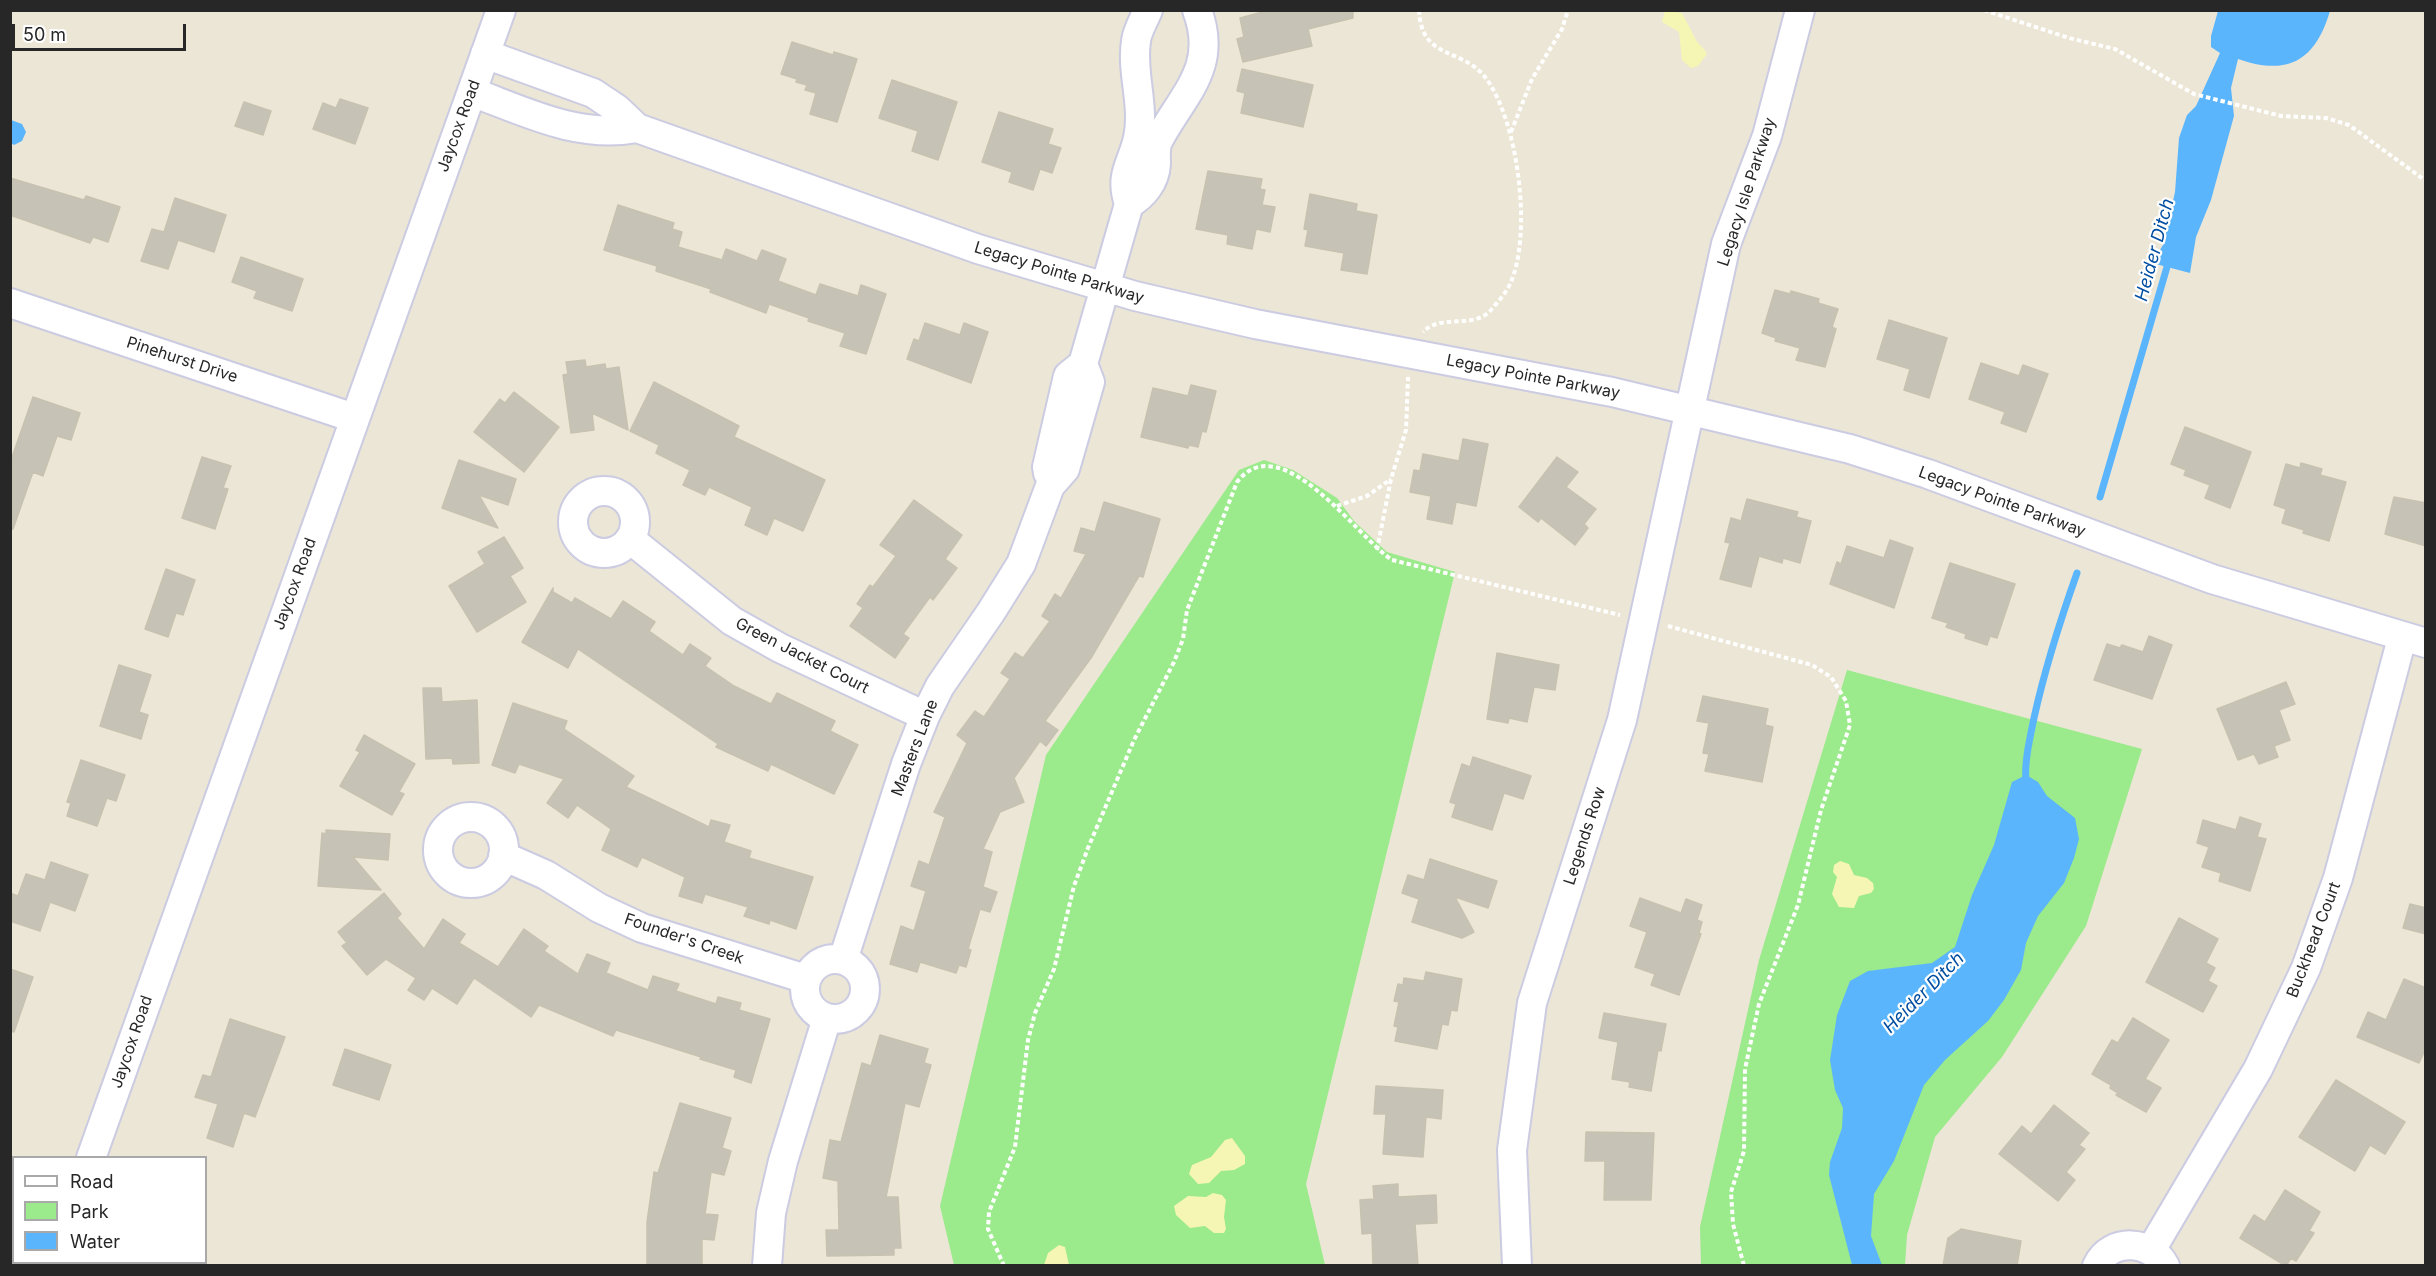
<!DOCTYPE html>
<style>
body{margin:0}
#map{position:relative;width:2436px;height:1276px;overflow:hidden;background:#ece6d6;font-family:Inter,sans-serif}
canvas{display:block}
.frame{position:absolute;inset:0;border:12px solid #272727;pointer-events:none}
.legend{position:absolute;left:12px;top:1156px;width:195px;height:108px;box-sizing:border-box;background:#fff;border:2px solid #a9a9a9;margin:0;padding:8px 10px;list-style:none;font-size:18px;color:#272727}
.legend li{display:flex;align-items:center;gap:12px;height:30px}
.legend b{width:30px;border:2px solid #a9a9a9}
.scale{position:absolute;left:12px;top:24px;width:174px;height:27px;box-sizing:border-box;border:3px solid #272727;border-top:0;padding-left:8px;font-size:18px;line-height:21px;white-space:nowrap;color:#272727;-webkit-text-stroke:4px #fff;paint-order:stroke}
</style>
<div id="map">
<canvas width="2436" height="1276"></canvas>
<div class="frame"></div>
<ul class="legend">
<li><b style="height:8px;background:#fff"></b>Road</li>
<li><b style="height:16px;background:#9bea8b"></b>Park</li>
<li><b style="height:16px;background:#5bb5fc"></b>Water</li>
</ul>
<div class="scale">50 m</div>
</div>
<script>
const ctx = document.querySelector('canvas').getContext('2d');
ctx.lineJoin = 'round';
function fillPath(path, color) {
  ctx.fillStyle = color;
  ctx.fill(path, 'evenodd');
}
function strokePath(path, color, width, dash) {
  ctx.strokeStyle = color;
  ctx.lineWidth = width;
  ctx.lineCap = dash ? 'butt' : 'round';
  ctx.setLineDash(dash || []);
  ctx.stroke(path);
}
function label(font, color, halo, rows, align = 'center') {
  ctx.font = font + ' Inter,sans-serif';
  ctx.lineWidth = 4.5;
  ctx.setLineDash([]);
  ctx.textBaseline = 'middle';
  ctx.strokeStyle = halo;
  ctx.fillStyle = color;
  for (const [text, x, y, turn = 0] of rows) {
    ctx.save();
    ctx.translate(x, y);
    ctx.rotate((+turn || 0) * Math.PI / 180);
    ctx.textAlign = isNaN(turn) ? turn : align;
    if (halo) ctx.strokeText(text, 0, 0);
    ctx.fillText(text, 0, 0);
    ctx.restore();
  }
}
const green = new Path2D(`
 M1264 460 1293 470 1337 498 1354 521 1387 552 1455 572 1306 1184 1325 1265H954L940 1206 1046 755 1239 470Z
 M1847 670 2142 749 2086 926 2002 1057 1935 1137 1907 1235 1905 1265 1701 1266 1700 1227 1759 960Z`);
const sand = new Path2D(`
 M1665 11 1682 13C1686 21 1691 30 1695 38 1698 45 1704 47 1707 54L1698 66 1691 68 1682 60 1679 32 1662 22Z
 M1840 861 1849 864 1854 875 1867 878 1873 883 1874 889 1871 893 1859 896 1854 908 1839 907 1832 894 1837 877 1833 872 1834 865Z
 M1232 1138 1245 1156V1164L1234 1170 1221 1171 1209 1183 1198 1184 1189 1174 1192 1165 1211 1157 1225 1140Z
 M1213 1193 1222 1195 1226 1200 1224 1217 1226 1229 1224 1233H1214L1205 1226 1190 1228 1176 1215 1174 1206 1188 1196 1206 1197Z
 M1059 1245 1065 1247 1069 1265H1044L1048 1253Z`);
const water = new Path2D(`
 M2218 11H2330C2315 62 2287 76 2238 59L2231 88 2234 116 2211 200 2196 237 2190 273 2152 263 2163 245 2175 192 2179 138 2187 115 2196 106 2220 53 2211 47V36Z
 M11 120 22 124 26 132 22 141 14 145 11 143Z
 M2026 775 2038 782 2047 796 2075 818 2079 839 2074 858 2064 883 2038 916 2026 943 2021 970 2004 1000 1988 1021 1945 1060 1924 1085 1894 1161 1874 1194 1871 1236 1882 1265H1852L1829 1175 1830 1162 1842 1128 1843 1108 1835 1090 1830 1060 1837 1015 1850 981 1868 971 1932 963 1955 947 1972 895 1994 845 2012 782Z`);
const stream = new Path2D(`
 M2100 497 2169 260
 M2026 782C2024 762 2030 738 2034 718 2045 668 2060 621 2077 573`);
const building = new Path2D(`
 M1270 10H1353V18L1308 29 1312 46 1243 62 1237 39 1244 37 1240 18Z
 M792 42 833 55 834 52 857 59 837 122 810 114 816 93 805 90 807 85 796 82 797 79 781 74Z
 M1242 69 1313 85 1303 127 1241 113 1245 93 1237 91Z
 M892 80 957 102 938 160 912 151 918 131 879 118Z
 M340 99 368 108 355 144 313 129 323 103 336 108Z
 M244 102 271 111 263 135 235 126Z
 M999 112 1053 129 1048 144 1061 148 1052 173 1040 169 1033 190 1009 182 1012 172 982 162Z
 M1208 171 1262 179 1260 189 1265 190 1262 205 1275 207 1270 232 1256 229 1252 249 1227 244 1228 235 1196 229Z
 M10 178 84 200 86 196 120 207 108 242 93 237 90 243 10 215Z
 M1310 194 1357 204 1356 211 1377 215 1367 274 1341 270 1344 253 1305 246 1308 230 1304 229Z
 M175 198 226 215 214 252 178 240 168 269 141 261 152 229 164 232Z
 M618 205 674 223 672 229 682 232 678 247 722 260 726 249 757 261 762 250 786 259 778 281 816 295 820 284 858 296 861 285 886 294 866 354 840 346 845 333 808 321 809 318 769 304 766 313 710 292 711 289 656 271 657 266 604 250Z
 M241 257 303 279 292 311 254 298 257 291 232 282Z
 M1775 290 1790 294 1791 291 1819 299 1818 303 1838 309 1832 327 1836 329 1825 367 1796 360 1800 348 1775 341 1776 338 1762 333Z
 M1889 320 1947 338 1929 398 1904 390 1910 369 1877 359Z
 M925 323 960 335 964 323 988 332 971 383 907 359 914 339 919 341Z
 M585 360 586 367 605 364 606 369 619 367 628 430 592 413 594 430 571 433 563 375 568 374 566 362Z
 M1981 363 2019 376 2023 365 2048 374 2026 432 2001 423 2005 412 1969 399Z
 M654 382 739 426 734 437 825 480 803 531 774 518 767 535 745 525 752 507 709 487 705 495 683 485 690 470 656 453 659 445 630 431Z
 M1191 385 1216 391 1206 432 1202 431 1198 447 1189 445 1188 448 1141 437 1153 388 1188 396Z
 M514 392 559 427 524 472 474 432 500 399 505 403Z
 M33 397 80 413 71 440 57 436 43 476 33 472 13 529H10V463Z
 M2185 427 2251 452 2230 508 2205 498 2210 485 2184 475 2186 470 2171 464Z
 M1463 439 1488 444 1476 506 1456 502 1452 524 1427 519 1431 496 1410 492 1414 470 1420 471 1423 454 1459 461Z
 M202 457 231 466 223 488 228 489 215 529 182 518Z
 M1557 457 1578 472 1566 487 1596 509 1584 524 1588 528 1575 545 1541 518 1538 522 1519 507Z
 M459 460 516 479 508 505 479 495 498 528 442 508Z
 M2301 463 2322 469 2320 475 2346 482 2329 541 2303 533 2304 530 2282 523 2286 509 2274 505 2286 464 2300 468Z
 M2394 497 2426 503V546L2385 534Z
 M1747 499 1798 512 1796 517 1811 521 1800 563 1783 558 1782 563 1759 556 1751 587 1720 579 1730 543 1725 542 1731 518 1741 521Z
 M914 500 962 535 945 559 957 568 933 600 930 597 903 634 909 638 895 658 850 626 863 608 857 604 870 585 873 587 896 556 880 545Z
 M1104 502 1160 519 1151 550 1143 577 1139 576 1091 658 1045 721 1058 730 1046 746 1040 741 1014 778 1024 802 1000 812 983 849 992 852 983 887 997 892 990 912 980 909 968 949 971 950 966 967 959 965 956 973 920 962 917 972 890 964 901 926 914 931 926 891 911 886 919 861 929 865 945 817 934 812 967 743 957 735 975 711 984 717 1010 679 1001 673 1015 653 1023 658 1050 621 1042 616 1055 594 1061 598 1086 554 1074 551 1081 528 1095 532Z
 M504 537 523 568 510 576 526 602 477 632 449 586 485 564 478 552Z
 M1890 540 1913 548 1894 608 1830 584 1837 562 1841 564 1847 546 1884 558Z
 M1950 563 2015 584 1997 638 1990 636 1987 645 1965 638 1966 634 1946 627 1948 623 1932 618Z
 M166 569 195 580 183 615 176 613 168 637 145 629Z
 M553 588V592L572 603 575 598 611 619 623 601 655 622 649 631 683 655 690 644 711 658 705 666 734 686 771 704 777 693 835 721 830 731 858 745 834 794 771 764 768 771 716 747 718 744 578 649 568 668 522 642Z
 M2149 636 2172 645 2152 699 2094 680 2107 644 2120 648 2122 645 2143 652Z
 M1497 653 1559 665 1555 690 1534 687 1527 722 1509 718 1508 723 1487 719Z
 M119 665 151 675 139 712 148 715 141 739 100 726Z
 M2286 682 2295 704 2279 710 2290 740 2274 746 2278 757 2259 764 2254 754 2238 760 2217 709Z
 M423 688H441L442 702 477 700 479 763 453 764 452 758 426 759Z
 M1703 696 1768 709 1765 725 1773 727 1762 782 1705 771 1709 754 1703 753 1709 723 1697 721Z
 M513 703 567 721 564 729 634 776 626 787 709 827 711 820 730 825 724 842 751 851 749 858 813 877 796 929 770 920 769 924 744 916 748 907 705 894 702 903 679 896 685 877 642 857 637 867 602 850 611 829 577 805 568 818 547 803 564 779 519 764 515 773 492 765Z
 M364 735 415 764 399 792 404 794 392 815 340 786 360 752 356 750Z
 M1473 757 1531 776 1523 799 1504 793 1492 830 1452 817 1456 804 1450 802 1462 764 1470 767Z
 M81 760 125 775 116 801 107 798 97 826 67 816 71 803 67 802Z
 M2240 817 2261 824 2257 837 2266 839 2250 891 2219 881 2221 873 2202 867 2209 847 2197 843 2203 820 2236 830Z
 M326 830 390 834 388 860 353 857 381 890 318 886 322 833 326 834Z
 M1430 859 1497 881 1488 908 1455 897 1474 932 1462 938 1412 922 1419 899 1402 893 1408 875 1424 880Z
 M51 862 88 875 75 911 50 902 40 931 10 921V893L18 896 26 874 45 880Z
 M384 893 401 914 397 918 424 949 443 919 465 934 459 943 498 967 524 929 548 946 544 951 578 974 587 954 610 963 606 973 648 990 653 976 679 984 676 991 716 1004 718 997 741 1003 739 1010 770 1019 751 1083 734 1077 736 1070 700 1059 701 1057 616 1030 613 1036 539 1005 531 1017 474 978 457 1004 432 988 424 1000 408 990 416 978 386 959 367 975 342 946 347 943 338 932Z
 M1640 898 1681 913 1686 899 1702 905 1697 920 1702 922 1699 933 1701 934 1679 995 1651 985 1655 974 1635 967 1647 932 1630 926Z
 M2410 904 2426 908V934L2403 928Z
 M2179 918 2218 939 2206 963 2215 968 2208 981 2217 986 2203 1012 2146 982Z
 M10 969 33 977 14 1032 10 1031Z
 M1426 972 1462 979 1457 1011 1451 1010 1448 1025 1442 1024 1437 1049 1395 1041 1398 1027 1394 1026 1399 1002 1394 1001 1398 984 1403 985 1404 978 1424 981Z
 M2404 979 2426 988V1048L2419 1063 2357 1037 2368 1012 2386 1020Z
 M1604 1013 1666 1024 1661 1051 1658 1050 1651 1091 1629 1087 1630 1082 1612 1079 1618 1042 1599 1038Z
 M2133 1018 2169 1040 2145 1079 2161 1088 2146 1112 2116 1095 2118 1093 2110 1088 2111 1085 2092 1074 2112 1040 2118 1043Z
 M230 1019 285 1037 255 1117 244 1113 233 1147 207 1138 218 1104 195 1097 203 1075 211 1077Z
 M880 1035 928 1049 924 1063 931 1065 919 1107 905 1103 886 1197H898L901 1248H894V1255L827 1256 826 1230H839L838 1181 823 1178 830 1140 841 1142 862 1063 871 1066Z
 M345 1049 391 1065 379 1100 333 1085Z
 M2336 1080 2405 1122 2385 1154 2370 1145 2355 1171 2299 1137Z
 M1376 1086 1443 1090 1441 1119 1426 1117 1423 1157 1383 1154 1386 1114H1374Z
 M680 1103 731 1118 722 1148 731 1151 724 1175 711 1172 705 1214 718 1215 714 1240 702 1239V1266H647V1222L654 1172 658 1173Z
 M2054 1105 2089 1133 2079 1145 2085 1149 2066 1172 2075 1180 2058 1201 1999 1154 2022 1126 2031 1134Z
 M1586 1132 1654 1133 1651 1200H1604L1605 1161H1585Z
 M1398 1184V1197L1436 1195 1437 1223 1415 1224 1418 1266H1373L1372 1233 1362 1234 1360 1200 1374 1199 1373 1186Z
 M2285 1190 2320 1212 2309 1231 2314 1233 2296 1261 2291 1258 2286 1266 2240 1238 2254 1215 2265 1222Z
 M1961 1229 2021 1241 2017 1266H1943L1948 1238Z`);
const path = new Path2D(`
 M1419 10C1421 60 1461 47 1485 77 1518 119 1533 235 1510 284 1506 293 1497 303 1491 310 1473 330 1441 313 1423 332
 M1984 10 2069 38 2115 49 2194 94 2281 116 2326 118 2349 125 2426 181
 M1511 132 1532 79 1562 29 1568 10
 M1337 506 1367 496 1391 479
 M1377 550 1391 479 1406 430 1408 377
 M1668 626 1812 665 1831 677 1846 701 1850 725 1821 810 1798 905 1759 1004 1745 1069 1744 1151 1731 1192 1733 1224 1744 1266
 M1004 1266 988 1229 989 1212 1015 1147 1028 1040 1035 1013 1054 969 1074 886 1088 848 1134 740 1174 662 1183 639 1187 610 1237 482C1281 425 1358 538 1392 560L1620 615`);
const minor = new Path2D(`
 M485 54 593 93 617 109 637 128 978 249 1135 296 1255 324 1612 392 1850 449 1928 474 2212 579 2426 643
 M472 92C526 112 578 139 637 128
 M1129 204C1143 196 1155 182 1156 164 1156 157 1155 148 1158 141 1182 95 1219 68 1197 10
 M10 303 354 418
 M1048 473 1047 467 1068 376 1083 364 1129 204C1119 174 1132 165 1138 138 1145 105 1131 73 1136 41 1137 31 1144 20 1148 10
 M573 522a31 31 0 1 1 62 0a31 31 0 1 1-62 0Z
 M630 539 732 621 780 648 925 716
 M438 850a33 33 0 1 1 66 0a33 33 0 1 1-66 0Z
 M503 856 546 875 599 908 642 928 806 979
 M805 989a30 30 0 1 1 60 0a30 30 0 1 1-60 0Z
 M843 960 906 764 925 716 940 686 991 612 1021 564 1050 486 1065 469 1090 382 1083 364
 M91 1158 501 10
 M2151 1250 2258 1069 2306 968 2338 878 2402 638
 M53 1266 54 1262
 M767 1266 771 1213 783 1161 827 1018
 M1517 1266 1512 1150 1532 1003 1622 720 1726 244 1767 136 1800 10
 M2097 1266C2110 1237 2152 1240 2165 1266`);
const streetNames = [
 ["Jaycox Road",459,126,-70],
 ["Legacy Isle Parkway",1747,192,-72],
 ["Legacy Pointe Parkway",1059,273,17],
 ["Pinehurst Drive",182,360,18],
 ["Legacy Pointe Parkway",1533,377,11],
 ["Legacy Pointe Parkway",2002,502,20],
 ["Jaycox Road",295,584,-70],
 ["Green Jacket Court",802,656,27],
 ["Masters Lane",915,748,-69],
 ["Legends Row",1585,836,-72],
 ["Founder's Creek",684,939,19],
 ["Buckhead Court",2314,940,-69],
 ["Jaycox Road",132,1042,-71]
];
const waterNames = [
 ["Heider Ditch",2155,250,-75],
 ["Heider Ditch",1924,993,-45]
];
fillPath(green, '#9bea8b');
fillPath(sand, '#f5f6b3');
fillPath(water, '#5bb5fc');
strokePath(stream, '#5bb5fc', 7);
fillPath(building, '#c6c2b6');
strokePath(building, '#c7c2b0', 1.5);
strokePath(minor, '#cbcbe2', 32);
strokePath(path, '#fff', 4, [4.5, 3]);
strokePath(minor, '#fff', 28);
label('16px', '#272727', '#fff', streetNames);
label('italic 18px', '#004ea1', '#fff', waterNames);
</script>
